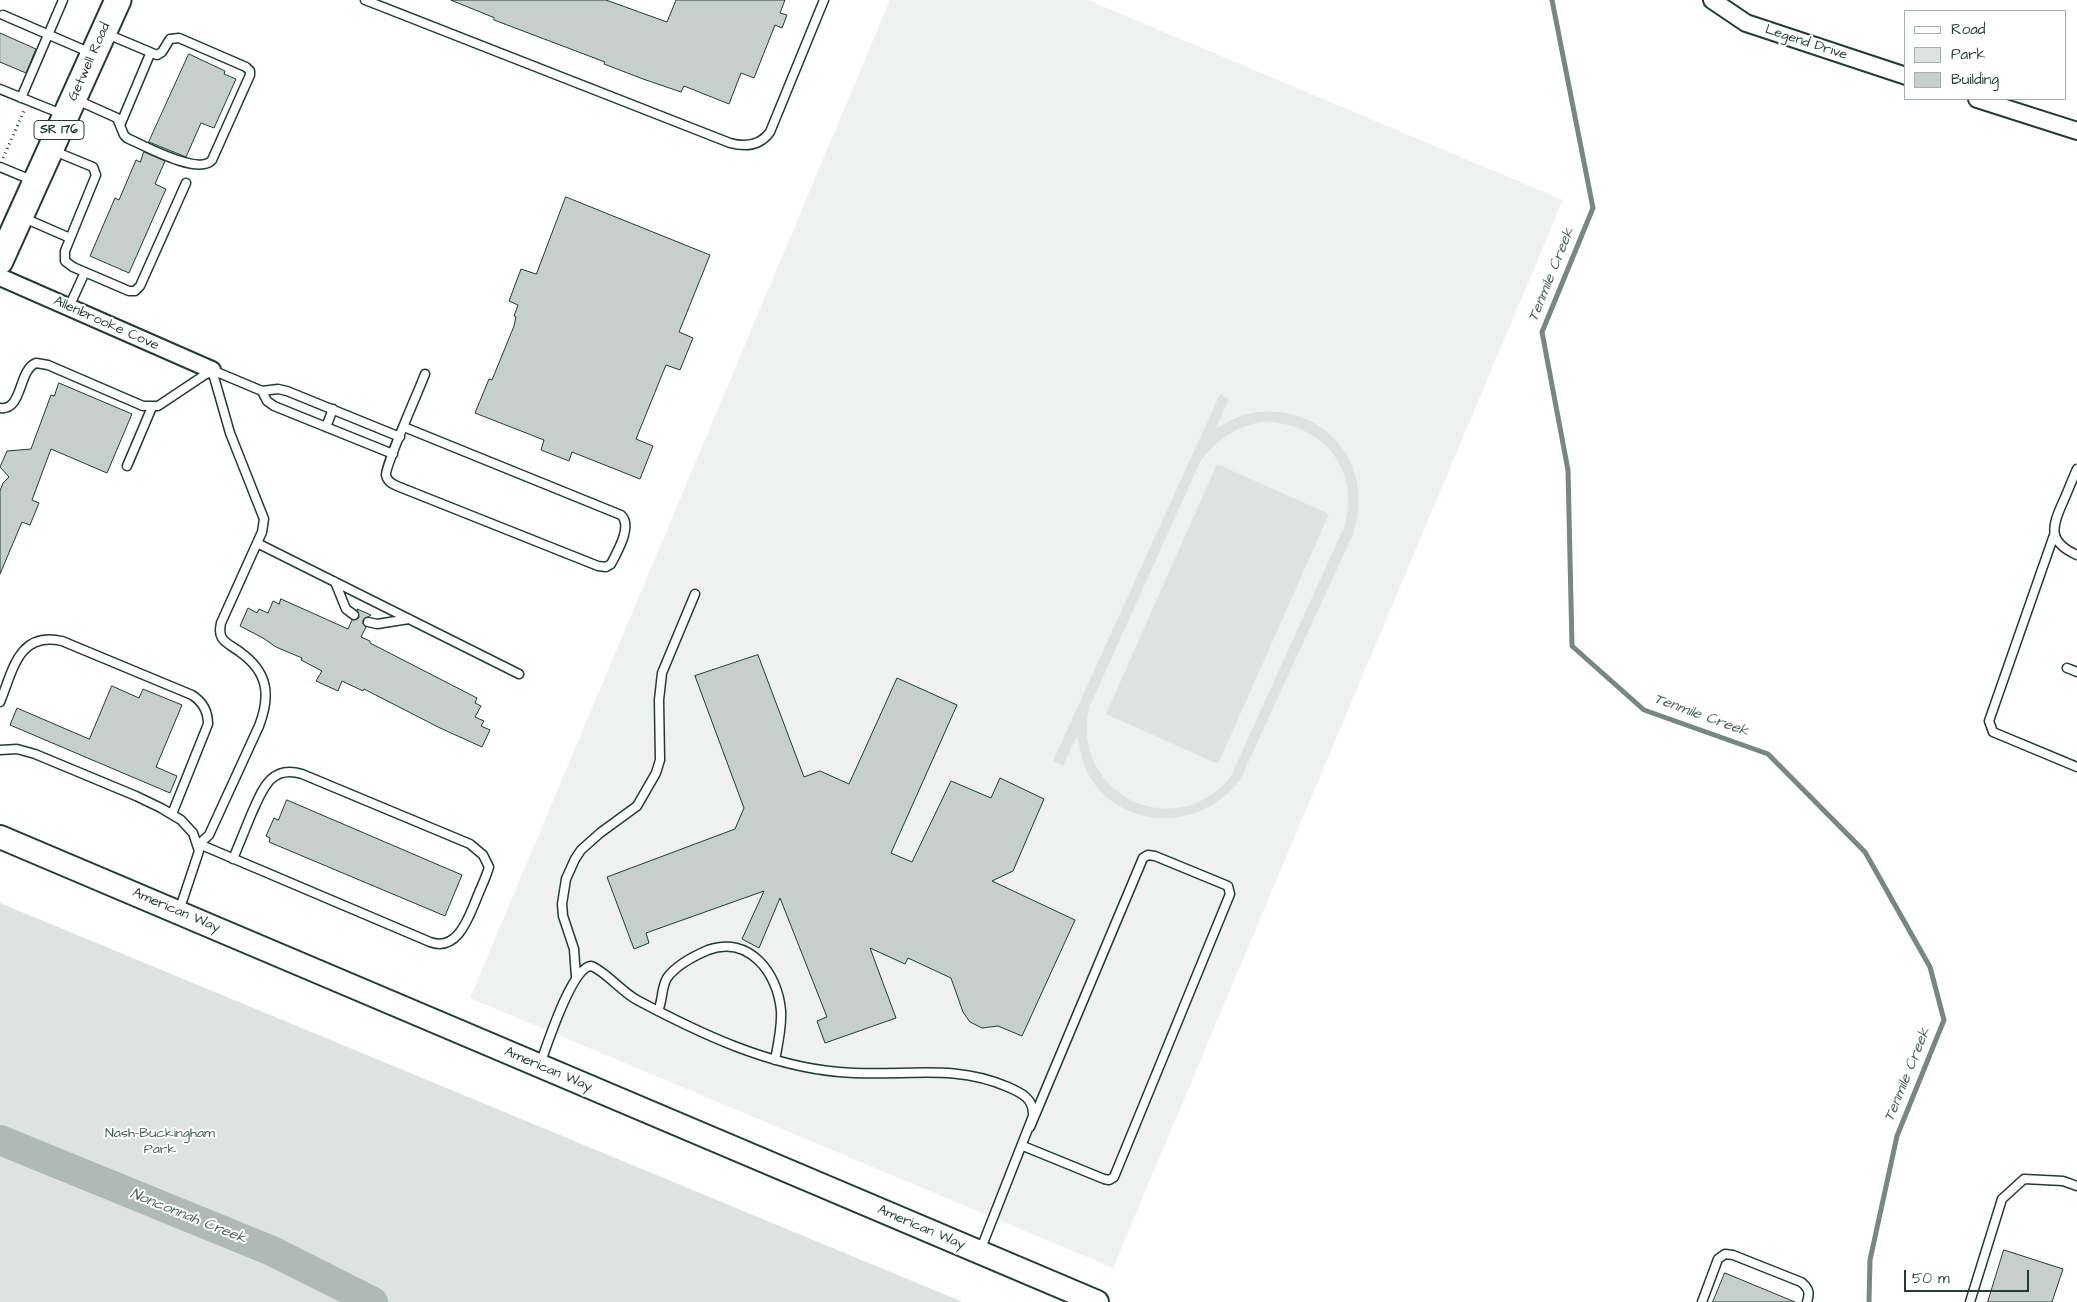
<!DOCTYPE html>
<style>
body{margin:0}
#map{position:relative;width:2077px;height:1302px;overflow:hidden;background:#fff;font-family:"Architects Daughter",sans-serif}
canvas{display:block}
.legend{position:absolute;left:1904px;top:10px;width:162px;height:90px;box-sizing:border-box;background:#fff;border:1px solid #a5b1ae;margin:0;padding:6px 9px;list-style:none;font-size:15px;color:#1f3d34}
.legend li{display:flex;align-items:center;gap:10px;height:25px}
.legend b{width:25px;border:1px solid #a5b1ae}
.scale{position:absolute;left:1904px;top:1270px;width:125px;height:22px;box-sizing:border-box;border:2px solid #1f3d34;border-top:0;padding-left:6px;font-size:15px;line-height:18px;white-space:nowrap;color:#1f3d34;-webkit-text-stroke:4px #fff;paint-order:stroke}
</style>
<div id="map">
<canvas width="2077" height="1302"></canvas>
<ul class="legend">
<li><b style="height:6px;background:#fff"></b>Road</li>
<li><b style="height:14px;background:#dee3e2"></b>Park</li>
<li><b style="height:14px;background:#c7cfcc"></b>Building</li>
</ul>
<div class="scale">50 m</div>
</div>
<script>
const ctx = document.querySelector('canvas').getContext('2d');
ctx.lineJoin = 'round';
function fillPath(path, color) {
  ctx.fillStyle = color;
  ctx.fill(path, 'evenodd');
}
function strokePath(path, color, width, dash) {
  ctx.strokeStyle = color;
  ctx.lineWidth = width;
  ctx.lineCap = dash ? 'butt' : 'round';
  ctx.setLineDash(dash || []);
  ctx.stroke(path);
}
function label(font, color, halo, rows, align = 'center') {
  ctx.font = font + ' "Architects Daughter",sans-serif';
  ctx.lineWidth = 4;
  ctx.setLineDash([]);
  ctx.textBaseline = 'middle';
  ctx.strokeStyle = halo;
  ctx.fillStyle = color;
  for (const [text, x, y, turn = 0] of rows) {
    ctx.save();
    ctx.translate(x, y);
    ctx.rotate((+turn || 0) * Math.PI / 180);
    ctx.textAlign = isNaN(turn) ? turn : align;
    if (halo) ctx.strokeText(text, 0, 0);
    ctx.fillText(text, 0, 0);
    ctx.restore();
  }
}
const built = new Path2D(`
 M890 0H1088L1563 200 1113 1268 470 998Z`);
const green = new Path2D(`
 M1220 394 1229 399 1216 428C1228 422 1239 415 1252 413 1324 401 1377 466 1353 534L1241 778C1207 827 1135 833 1096 786 1084 771 1081 754 1077 736L1063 766 1053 761ZM1261 422C1320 421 1361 467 1345 525L1231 776C1176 846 1070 794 1089 708L1200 462C1216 440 1235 427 1261 422Z
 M1217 464 1329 514 1218 764 1106 714Z
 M0 903 963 1302H0Z`);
const stream = new Path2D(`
 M1552 0 1593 208 1542 332 1568 470 1572 646 1644 710 1768 754 1865 852 1930 967 1944 1020 1897 1136 1870 1260 1869 1302`);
const river = new Path2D(`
 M0 1140 272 1251 373 1302`);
const building = new Path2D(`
 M451 0H606L667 22 676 0H785L780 13 787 15 782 28 775 25 754 78 741 73 729 104 684 86 681 92 643 79 604 64 605 62 494 20V18Z
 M0 33 36 49 26 73 0 62Z
 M189 54 225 71 224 74 236 79 214 128 201 123 186 157 149 142Z
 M144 152 165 161 155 184 166 189 129 273 90 256 115 198 119 200 136 160 140 162Z
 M566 197 710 255 679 332 693 338 680 370 666 365 636 439 653 446 640 479 572 452 569 461 541 450 544 440 475 413 489 379 492 380 514 326 516 317 514 316 518 305 509 301 521 269 536 274Z
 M59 383 132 414 107 473 51 449 32 500 39 503 30 525 22 522 0 574V491L3 483 9 477 0 467 7 451 31 449 51 395 54 396Z
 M281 599 348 629 352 620 359 618 357 609 371 615 363 620V624L366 627 361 637 370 641V643L477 698 475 703 481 706 475 717 484 721 481 726 490 730 482 747 440 728 364 689 363 691 342 681 338 691 316 681 322 671 301 660 302 658 276 647 263 638 240 626 248 608 257 613 259 609 268 613 273 601 279 604Z
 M758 655 804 777 820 771 849 784 897 678 957 705 891 853 912 862 951 781 991 798 1000 778 1044 799 1013 871 992 881 1075 920 1022 1036 998 1026 982 1028 970 1022 963 1012 951 978 908 958 905 964 870 948 896 1018 825 1043 817 1021 827 1017 780 898 759 948 742 939 764 891 646 933 649 943 634 949 607 877 735 829 744 808 695 676Z
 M112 686 139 698 143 689 182 705 156 767 177 776 170 793 10 725 17 708 89 739Z
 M287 800 462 875 445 916 269 842 270 838 266 836 274 818 278 820Z
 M2004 1250 2063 1269 2052 1302H1988Z
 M1725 1273 1795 1302H1713Z`);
const path = new Path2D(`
 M3 158 24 111`);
const service = new Path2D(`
 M365 0 730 143C745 147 760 146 770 132L824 0
 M3 15 91 53
 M0 89 64 115
 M21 98 63 0
 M77 100 117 118 124 135 127 138C143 145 199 176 212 160L250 75V71L246 67 179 38 170 39 162 52 157 55 107 34
 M121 123 150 54
 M54 151 93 167 96 175 65 251V261L73 267 129 291H135L140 286 186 183
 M0 167 34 181
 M24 218 70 238
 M69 307 85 272
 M212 370 262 391 278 389 287 391 400 437
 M262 391 267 401 274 406 393 454
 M0 408C23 411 18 370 36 363L48 365 143 406H158L212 370
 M326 427 333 409
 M404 427 621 515C633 526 617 552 611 564L606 567 598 566 397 486C392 484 387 481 386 475 385 466 420 388 425 374
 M127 466 152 407
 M2077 469C2072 480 2068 491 2063 502 2051 528 2048 542 2077 555
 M2054 535 1989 721 1993 732 2077 767
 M257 543 519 674
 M335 582 346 609 354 615
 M368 622 377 624 409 619
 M2067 668 2077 672
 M0 702C13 671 18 631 62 641L192 695C203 702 208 711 208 724L172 814
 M0 750 17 749 35 754 136 796 161 808 181 820 193 833 199 851 179 911
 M199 844C276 877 353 910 430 942 457 952 468 919 476 900 480 889 486 878 489 867L483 855 470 844 302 774C270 764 262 791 251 815 245 830 239 844 233 859
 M199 844 209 835 259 726C271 695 268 672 240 652 235 648 226 644 222 638 219 633 220 628 221 623L262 532 264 519 230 433 212 370
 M576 977 574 949 563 916 562 904 566 879 575 859 581 850 600 833 637 806 656 773 660 760 659 700 662 673 695 594
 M658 1011C663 1000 661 988 667 978 676 965 694 956 708 950 749 935 778 973 781 1011 782 1027 778 1044 775 1060
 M540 1064C547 1046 571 968 591 966 604 970 622 992 637 1000 699 1033 768 1066 839 1072 899 1078 951 1062 1008 1087 1022 1093 1034 1099 1033 1116L980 1251
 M1023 1146 1104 1179 1109 1180 1114 1177 1230 894 1228 886 1155 856 1148 855 1143 858 1030 1127
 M1702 1302 1718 1259 1725 1254 1733 1255 1801 1282C1809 1288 1810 1293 1807 1302
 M1970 1302 2002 1199 2024 1179 2063 1181 2077 1186`);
const minor = new Path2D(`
 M1712 0 1746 23 1906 76
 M1977 99 2077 131
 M0 277 212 370`);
const secondary = new Path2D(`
 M0 837 1097 1302`);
const primary = new Path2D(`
 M0 261 118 0`);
const shields = [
 [59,130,50]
];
const shieldNames = [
 ["SR 176",59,130]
];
const streetNames = [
 ["Legend Drive",1806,43,18],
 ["Getwell Road",90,62,-66],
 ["Allenbrooke Cove",106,324,24],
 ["American Way",176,911,23],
 ["American Way",548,1070,23],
 ["American Way",921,1228,23]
];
const parkNames = [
 ["Nash-Buckingham",160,1134],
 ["Park",160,1150]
];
const waterNames = [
 ["Tenmile Creek",1552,275,-68],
 ["Tenmile Creek",1701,716,20],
 ["Tenmile Creek",1908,1075,-68],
 ["Nonconnah Creek",188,1217,22]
];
fillPath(built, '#eef1f0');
fillPath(green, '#dee3e2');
strokePath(stream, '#758883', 5);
strokePath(river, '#afbab7', 30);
fillPath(building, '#c7cfcc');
strokePath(building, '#1f3d34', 1);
strokePath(service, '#1f3d34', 11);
strokePath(minor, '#1f3d34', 20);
strokePath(secondary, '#1f3d34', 26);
strokePath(primary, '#1f3d34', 29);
strokePath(path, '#1f3d34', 3, [1, 4]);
strokePath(service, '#fff', 8);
strokePath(minor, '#fff', 16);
strokePath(secondary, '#fff', 22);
strokePath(primary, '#fff', 25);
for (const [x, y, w] of shields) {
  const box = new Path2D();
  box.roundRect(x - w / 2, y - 9.5, w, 19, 4);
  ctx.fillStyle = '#fff';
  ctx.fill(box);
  strokePath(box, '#1f3d34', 1);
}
label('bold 12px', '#1f3d34', null, shieldNames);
label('14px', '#1f3d34', '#fff', streetNames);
label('14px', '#455e57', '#fff', parkNames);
label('italic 15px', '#4a625b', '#fff', waterNames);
</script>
